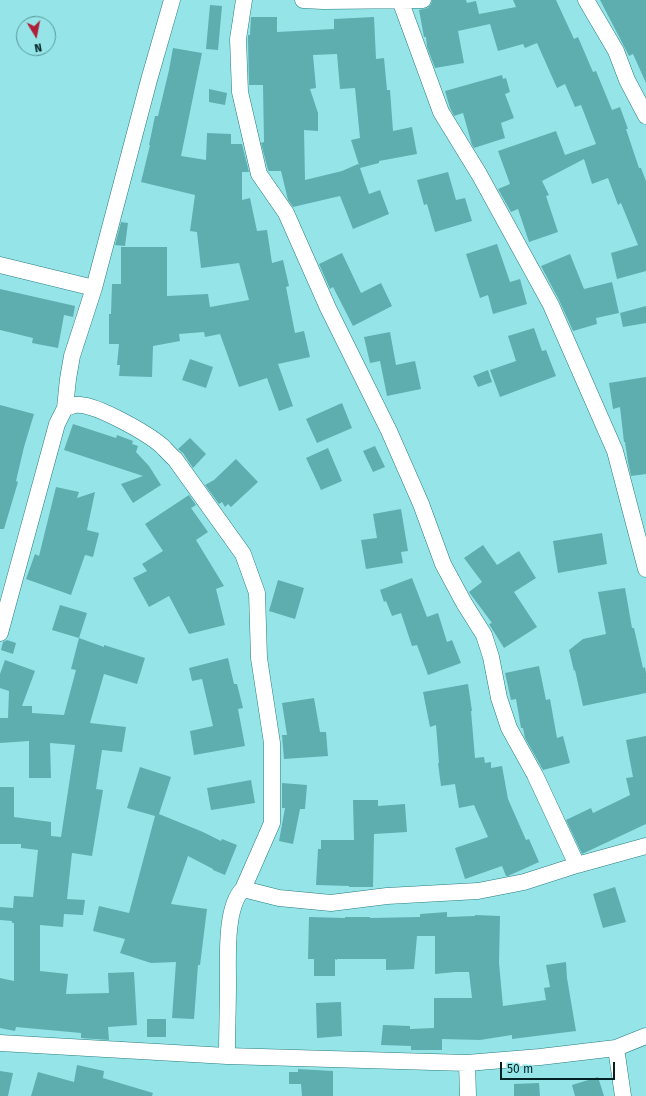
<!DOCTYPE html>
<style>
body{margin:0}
#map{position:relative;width:646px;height:1096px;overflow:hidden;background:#95e5e8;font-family:"Fira Sans",sans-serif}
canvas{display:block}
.north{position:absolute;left:16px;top:16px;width:40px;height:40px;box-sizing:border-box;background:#95e5e8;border:1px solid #59979a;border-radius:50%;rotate:170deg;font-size:11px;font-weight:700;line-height:16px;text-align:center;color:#002224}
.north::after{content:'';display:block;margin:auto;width:14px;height:18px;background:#b11e38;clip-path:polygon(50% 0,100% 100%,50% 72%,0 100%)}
.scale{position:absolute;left:500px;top:1062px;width:115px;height:18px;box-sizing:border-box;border:2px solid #002224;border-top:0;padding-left:5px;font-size:12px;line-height:14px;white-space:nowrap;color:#002224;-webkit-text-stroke:3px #95e5e8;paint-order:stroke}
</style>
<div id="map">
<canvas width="646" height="1096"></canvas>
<div class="north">N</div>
<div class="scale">50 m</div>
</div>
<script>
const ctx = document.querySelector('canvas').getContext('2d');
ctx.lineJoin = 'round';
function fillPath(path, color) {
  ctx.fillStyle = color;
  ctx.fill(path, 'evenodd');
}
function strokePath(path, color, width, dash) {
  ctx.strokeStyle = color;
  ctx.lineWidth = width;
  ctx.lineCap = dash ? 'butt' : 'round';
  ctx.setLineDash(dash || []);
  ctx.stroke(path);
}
const building = new Path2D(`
 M432 0H466L467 3 476 1 479 14 516 7 513 0H556L574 39 578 37 593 72 596 71 612 110 620 107 628 129H626L639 168H641L646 181V271L617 279 611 253 638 245 621 203 618 205 608 178 592 184 584 159 542 181 549 195 546 196 558 232 529 242 518 209 511 212 498 189 510 184 498 151 556 131 565 155 596 144 581 105 575 107 565 84 557 88 537 43 525 48 523 44 498 51 490 24 458 31 464 63 435 68 427 47 426 37H424L419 10 428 8 431 4Z
 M600 0H646V83L633 54 629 56Z
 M210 5 222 6 218 50 206 49Z
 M251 17H277V32L334 29V19L374 17 376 59 384 58 387 90H390L393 131 412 127 417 154 379 161V163L360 168 369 194 380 190 389 214 353 229 340 196 293 207 288 200 281 171H269L268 170 261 143 264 142 263 85H249L248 40V35H250ZM337 54 340 89 355 88 360 138 351 140 359 165 358 164 342 171 305 180 304 130 318 131V113L310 89 316 88 313 55Z
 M173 48 202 53 181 156 206 160 207 133 231 134V144H242L249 172H242V200L250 198 257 231 267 230 272 263 283 260 289 286 286 287 295 333 304 331 310 357 278 364 293 406 279 411 267 378 239 387 220 334 205 337 204 332 179 334 180 341 153 346 152 377 119 376 120 365H117L119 344H109V314H111L112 284H121V247H167V296L208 294 210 307 249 300 239 263 201 268 197 232 190 231 195 195 141 182 150 145H149L155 116H158L169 70Z
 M502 75 503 79 506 78 510 92 505 94 514 118 501 123 505 138 474 148 472 145 463 113 454 116 450 108 445 91Z
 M209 89 227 93 225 105 209 102Z
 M448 172 456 200 465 198 472 221 435 232 427 204 424 205 417 180Z
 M121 222 128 223 125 246 115 245Z
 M497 244 510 282 520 279 527 304 493 314 488 295 480 298 466 254Z
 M342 253 361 293 381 283 392 306 353 326 333 287 330 289 319 264Z
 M570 254 584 289 612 282 619 313 596 318 597 324 573 331 559 300 541 266Z
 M0 289 75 306 73 317 64 315 58 348 32 343 33 338 0 330Z
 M646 306V323L623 327 620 313Z
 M534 328 542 351 546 350 556 376 500 397 490 370 516 361 508 336Z
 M390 332 396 365 415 361 421 389 387 396 380 361 370 363 364 337Z
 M190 359 213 367 206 388 182 380Z
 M488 370 492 382 478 387 473 376Z
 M646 377V474L631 476 628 462 625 442H624L620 407 613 409 609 383Z
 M342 403 352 428 317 443 306 419Z
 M0 405 34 414 24 447 16 481 18 482 4 529H0Z
 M73 424 116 438 117 435 133 441 132 444 138 446 136 452 149 466 161 485 133 503 121 484 143 476 64 450Z
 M190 438 206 454 193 468 183 453 178 449Z
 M375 446 385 467 373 472 363 451Z
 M328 448 342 481 321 490 306 458Z
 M236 459 258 482 231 507 228 504 225 507 222 502 219 504 205 485 214 480Z
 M56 487 79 492 77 498 95 492 87 530 99 533 93 557 85 555 71 595 26 579 35 554 39 556Z
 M189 495 196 505 191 508 208 532 196 540 224 586 216 589 225 625 189 634 169 596 149 607 133 578 147 571 142 564 163 551 145 524Z
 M401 509 408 551 401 552 403 563 366 569 361 540 377 538 373 514Z
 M602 533 607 564 558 573 553 541Z
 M483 545 497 565 519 551 536 578 514 592 537 627 504 648 489 624 492 623 469 592 482 582 464 558Z
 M412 578 427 617 438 613 447 642 452 640 461 663 428 675 417 645 412 646 401 613 392 616 386 601 384 602 380 590Z
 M278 580 304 588 295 619 269 611Z
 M625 588 632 628H634L643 668 645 667 646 674V693L583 706 575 670 574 671 569 650 583 639 606 634 598 592Z
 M60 605 87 613 79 638 52 630Z
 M79 638 104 647V645L145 658 137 684 104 674 90 723 126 727 122 752 102 750 96 789 103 790 92 856 72 853 67 899 85 900 83 915 64 914 63 927 40 925V971L68 974 66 994 109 993 108 973 134 972 137 1025 108 1027 109 1040 81 1038V1033L16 1027 15 1031 0 1028V978L14 981V923H12V921L0 920V907L13 908 14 896 33 897 38 850 21 848V844H0V787H14V817L51 822V836L61 837 75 745 50 743 51 778H29V741L0 743V718H8L9 691 0 688V674L5 660 35 671 22 706H32V713L64 715 76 670 71 669Z
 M7 640 16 643 13 654 1 650 3 642Z
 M228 658 234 684H237L243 708 238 709 245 746 194 755 190 731 213 726 202 679 192 681 189 668Z
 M539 666 546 700 550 699 557 738 563 736 570 763 543 770 525 738 523 728H521L516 699 511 700 505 673Z
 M468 684 472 711H471L475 758 484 757 485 763 491 762V768L502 766 508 799 526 840 529 839 539 862 508 876H506L502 866 465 879 455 848 488 837 474 805 459 808 455 784 441 786 438 763H439L436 725 430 727 423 692Z
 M314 698 320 732H326L328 756 284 759 282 735H287L282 703Z
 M646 736V824L582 854 566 820 591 808 593 813 630 795 626 778 633 777 626 740Z
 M140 767 171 777 159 814 203 832 221 841 222 839 237 845 225 875 213 870V869L188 856 171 904 207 909 200 965H198L194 1019 172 1018 176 962 151 963 120 953 125 939 93 931 99 906 129 913 155 816 127 808Z
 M251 780 255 803 211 810 207 788Z
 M282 783 307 785 305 809H300L293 844 279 841 285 808H282Z
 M353 800H378V806L405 804 407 832 374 834 373 887H349V886L316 885 318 849H321V840H354Z
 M615 887 626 922 603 928 593 894Z
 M447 912V917L475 916V915L500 916 499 963 503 1006 546 1000 544 988 550 987 546 965 566 962 567 978 576 1031 512 1039V1035L480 1040 442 1039V1050H411V1046L381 1045 383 1025 410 1026V1029L434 1028V998H472L469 972H455L435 974V936H417L414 969 386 970V959H337V960L335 959V976H314V959H308L309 917 345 918V917H370V918L420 917V914Z
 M341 1002 342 1036 317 1038 316 1003Z
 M147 1019H166V1037H147Z
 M77 1065 104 1071 103 1078 153 1093 152 1096H31L38 1072 74 1082Z
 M298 1069 333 1071V1096H302L301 1084H289V1072H298Z
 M0 1071 13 1073 8 1096H0Z
 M598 1077 604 1096H575L572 1085Z
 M539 1083 540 1096H514V1084Z`);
const minor = new Path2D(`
 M244 0 238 39 240 92 259 174 286 213 328 308 389 431 421 504 443 564 464 603 484 635 491 657 499 698 509 728 535 775 577 865
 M303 0 323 1 423 0
 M400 0 441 112 479 174 551 305 615 451 646 569
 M586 0 616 51 627 80 646 116
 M0 265 94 288
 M65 408C70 407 75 404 80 405 99 406 147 433 162 446 166 450 170 455 175 459L243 554 257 593 259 658 272 743V823L243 889C225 907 228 957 228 982 228 1006 227 1031 227 1056
 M0 633 57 424 65 408 68 379 72 356 94 288 149 80 172 0
 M243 889 279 898 331 903 387 896 478 891 524 882 577 865 646 846
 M0 1043 227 1056 467 1063 540 1057 616 1048 646 1036
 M616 1048 623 1096
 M467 1063 468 1096`);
fillPath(building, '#5eaeb0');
strokePath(minor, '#287c7f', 17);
strokePath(minor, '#fff', 16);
</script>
